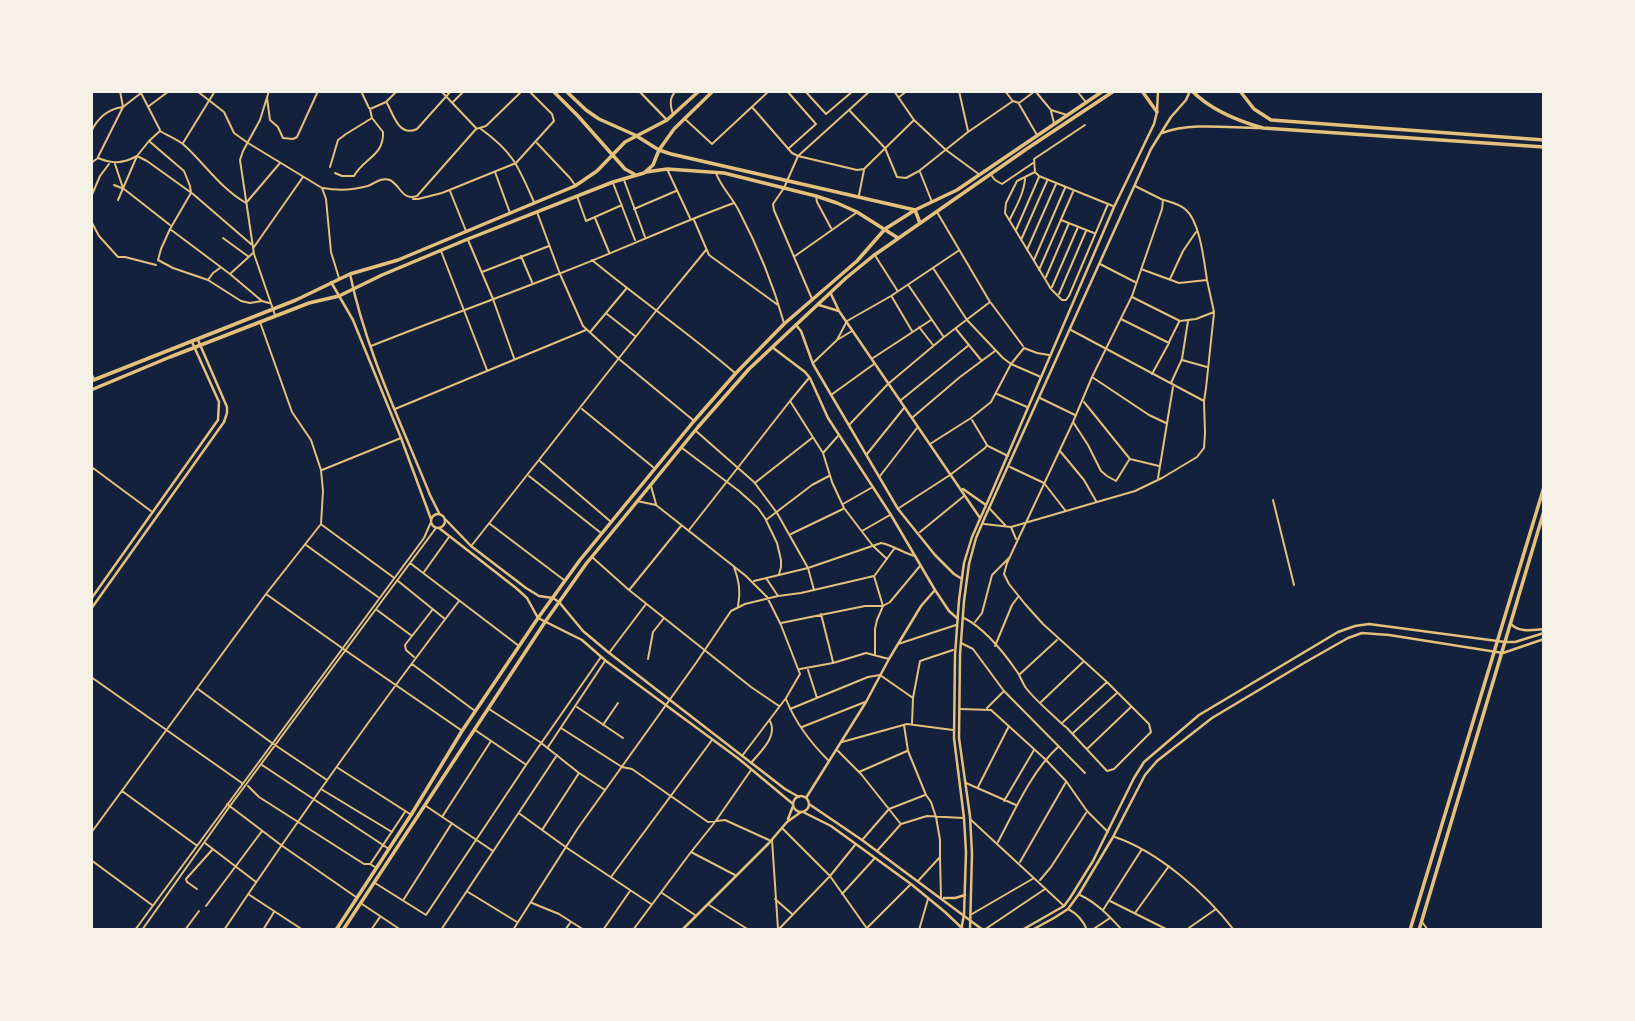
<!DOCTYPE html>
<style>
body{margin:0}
#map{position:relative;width:1635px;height:1021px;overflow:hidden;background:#14213d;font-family:"Work Sans",sans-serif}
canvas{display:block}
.frame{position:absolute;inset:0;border:93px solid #f6f1e7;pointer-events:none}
</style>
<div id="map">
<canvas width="1635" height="1021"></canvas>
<div class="frame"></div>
</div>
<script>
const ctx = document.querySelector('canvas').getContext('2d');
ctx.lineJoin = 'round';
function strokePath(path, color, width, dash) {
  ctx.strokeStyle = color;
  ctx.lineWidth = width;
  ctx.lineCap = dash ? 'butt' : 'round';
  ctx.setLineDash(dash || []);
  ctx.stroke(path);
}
const minor = new Path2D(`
 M140 91 160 130
 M197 91 224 112 234 133 248 143 322 188 326 199 331 252 339 278
 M269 91 260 120 243 151 240 160 254 254 275 315
 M361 91 369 108
 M441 91 476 128
 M787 91 816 124 788 149
 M805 91 826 114 853 91
 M894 91 914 120 946 150 980 175
 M959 91 968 131
 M1005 91 1012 100
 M1077 91 1085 101
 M1036 92 1051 110 1067 115
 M899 97 907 91
 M267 98 270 120 278 127 283 138 293 139 297 137 318 91
 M453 102 464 91
 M387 103C394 116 399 137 417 129L451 91
 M1019 104 1037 135
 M149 106 169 91
 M752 107 792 153 798 156 857 170 864 169 914 120
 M849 110 885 148 897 177 906 178 919 171 968 132 1013 101 1019 103 1035 91
 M1051 111 1054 123
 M673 114C670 105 669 98 676 91
 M685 119 712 144 769 91
 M1085 125 1034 159 1035 172 1039 176 1113 206
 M481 129C514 153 518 166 534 202
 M91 132C97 119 108 109 123 107L120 91
 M149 141 184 171 190 186 191 193 170 229 161 249 158 260 173 268 208 280 241 301 250 303 262 301
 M183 143 215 91
 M537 143 570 178 575 185
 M98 157 123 107 141 93
 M91 163 98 158C113 164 122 164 137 156L147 161 193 194 251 244
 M115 164 123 188
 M330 167 338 140 346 134 372 118
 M667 169 690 218
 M495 172 510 213
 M920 172 932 202
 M1035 172 1017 181 1006 203 1005 213 1045 279 1051 289 1062 300H1066L1069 296 1108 204
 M335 173 342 176H354C364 158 384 156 383 132L372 118 370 109 386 102 397 91
 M716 173C721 187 732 197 739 211 758 247 773 284 784 323
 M992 176 995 180 1002 184 1033 163
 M624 180 645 237
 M613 183 635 240
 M114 185 124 189 170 225
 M323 188C339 191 353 190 368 186 375 183 382 177 390 180 401 186 402 201 417 196L476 129 486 126 522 91
 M450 191 466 231
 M859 195 864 170
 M577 196 586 221 622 205
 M816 196 817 202 831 228
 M91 197 100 176 109 164
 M413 199H418L442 193 516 163 554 121 552 114 529 91
 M118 200 137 156 149 141 160 131C168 136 177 139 184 145 205 164 221 189 246 203L280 163
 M1164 200C1171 202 1179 204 1185 209 1200 221 1204 261 1207 280
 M634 209 676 191
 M537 212 560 274 583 326 619 359 693 420
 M595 218 609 252
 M1010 219C1016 207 1024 193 1025 179
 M694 220 709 255 778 305
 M1061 220 1094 233
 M91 221 99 236 118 257H125L156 265
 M170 229 230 274 262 301 269 303
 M1016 230 1039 177
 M223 238 249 257
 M468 240 493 299 514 358
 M1021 240 1047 181
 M254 247 303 177
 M1027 250 1056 184
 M441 251 487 370
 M521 256 532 282
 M795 256 856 213
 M876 257 897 290
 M592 260C639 299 689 333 735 373
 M1034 260 1065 188
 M1100 264 1135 282
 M1039 270 1073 192
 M482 272 549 246
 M231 273 253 253
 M1046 277 1069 223
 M1170 279 1183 251 1196 232
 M208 280 213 273 220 268
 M909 286 943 336
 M1052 287 1078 227
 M1059 294 1086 231
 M892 297 912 331
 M1132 297 1180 321 1196 319 1214 312 1207 280 1179 283 1141 269
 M812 299 774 210 773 204 784 188 798 156 870 91
 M991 303 1023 346
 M607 314 635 336
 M1121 319 1169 343 1152 374
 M919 327 933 345
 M956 329 981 360
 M591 331 626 289
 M837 340 847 321 891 296 958 251
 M1169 342 1179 322
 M371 346C434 321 498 298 561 273 619 251 676 224 734 203
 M873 358 931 320
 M1182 360 1207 367
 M813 363 837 340 852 331
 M91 373 94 379
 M1041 377 1011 364 1024 348 1037 353 1049 355
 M1092 377 1149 415 1166 423
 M1171 383 1182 359 1188 321
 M997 394 1027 407
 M831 395 874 364
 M1040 398 1075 415
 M901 400 969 345
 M790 401 823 453 832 482 844 508 873 546 887 559
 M1204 401 1206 388 1214 313
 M1084 402 1130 459 1159 466
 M395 409 586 330
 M582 409 653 467
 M913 417 960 377 995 351
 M1073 422 1088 445 1101 471 1107 476 1116 481 1129 460
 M849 425 888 384 944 337 990 302 937 212
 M696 431 754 482 777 513 808 568 814 590
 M930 444 971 418 991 402 1011 364 1003 358 967 320 933 268
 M988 446 1008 456
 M682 448 739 491 758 508 765 518 777 543 781 560V567L779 574
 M1060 451 1084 480 1096 501
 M823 453 838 436
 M867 454 904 408
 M540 461 610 521
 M1010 467 1044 483 1065 510
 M322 470 401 438
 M91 472 93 468 151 511
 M529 476 601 533
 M880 476 917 428
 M1158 478 1173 387
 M756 482 812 438
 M651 486 656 504
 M1273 500 1294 585
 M637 501 656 505 746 576 767 597 781 625 800 674 786 698 742 756
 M843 504 871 488
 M899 508 950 475 985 448 987 445 972 420
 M990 509 1005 525
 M766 520 812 485 829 476
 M490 524 564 580
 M984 524 1011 527 1016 539
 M322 525 393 577
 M1011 527 1135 491 1162 478 1197 457 1204 448 1205 433 1204 401 1071 330
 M689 530 790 401 809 378
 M862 531 890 515
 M920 532 964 496
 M791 534 843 509
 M306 545 378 597
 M472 545 656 311 706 250
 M592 557 629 590 751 687 779 706
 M410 563 519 646
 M734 567C739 581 741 592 738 606
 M424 572 449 537
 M875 575 894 549
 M766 578 778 596 801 593 874 576 883 606 877 620 875 629V655
 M398 581 445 619
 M754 581 808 568 881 543C893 545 903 553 915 556
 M630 589 681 526
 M266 594 342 648 461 730
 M377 610 412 636
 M821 614 833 662
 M964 618C984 628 1005 654 1018 673 1021 678 1023 684 1026 688 1035 700 1051 713 1062 724L1067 728 1107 771 1114 769 1151 732 1149 724 1107 682 1043 624 1025 604 1009 584 1004 574 1007 563 1073 422 1092 377 1132 296 1162 209 1163 200 1135 186
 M975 622 982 613 992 575 1009 558
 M781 623 865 606H883L890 602 920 566
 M961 643 973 649 1004 691 1085 773
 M898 644 956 625
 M995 646 1012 605 1018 597
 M609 653 646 604
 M414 657 406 650 405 645 433 609
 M648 659 653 632 664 618
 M412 664 475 711
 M800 669 833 663 866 653 889 659
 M808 670 817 698
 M1020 674 1057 640
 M91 677 242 783
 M198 689 272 743 327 780
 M786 699C795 722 810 742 828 760
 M1041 702 1083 662
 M577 707 623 738
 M987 708 1003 692
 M489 709 540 742 579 773 605 790
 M790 709 868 677 880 675 913 698
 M960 709 991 710 1045 759 1066 781 1087 811 1108 832
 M1062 723 1107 682
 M912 724 913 698 920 661 953 650
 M603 725 618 703
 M904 725 908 751 926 795 931 802 936 817 940 840V857L918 881
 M802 727 865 702
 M561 728 622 767 632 769 708 822 725 820 769 840
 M475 730 525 764
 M1073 733 1117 693
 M842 742 907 724 953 730
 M548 747 605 661
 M1087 749 1131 707
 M837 750 861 774 900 823
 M751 763C761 751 778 736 770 721
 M262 765 389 849
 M338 768 410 814
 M859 772 907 751
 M966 783 1016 805
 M248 786 259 797 364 864H370L375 867
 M978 787 1009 726
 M321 789 392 832
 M122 791 196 845
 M1004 801 1034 750
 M227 804 281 845 356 897
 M426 806 493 851
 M520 814 567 848 651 904
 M442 817 491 741
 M970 819 1063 905
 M783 829 830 876 868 930
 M542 830 579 773
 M91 833 266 594 321 524 323 491 321 470 311 440 292 412 260 322
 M1115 837C1159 852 1205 893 1234 930
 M863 839 889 809 925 795
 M772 840 778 929
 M998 842C1015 810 1031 772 1058 747
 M205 843 256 882
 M877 851 901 824 927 816 963 818
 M691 852 735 875
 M940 858 941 898
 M91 860 152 905
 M1020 862 1066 782
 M371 863 405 812
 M611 877 712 740
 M1040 880 1051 867 1086 813
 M375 883 426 915 526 765 601 657
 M197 889 187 882 186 879 212 850
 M468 892 517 922
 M662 893 695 915
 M248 894 303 930
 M842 894 874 859
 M1080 895C1097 903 1109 916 1122 930
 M404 899 452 823
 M775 899 792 914
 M1110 901 1168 930
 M532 903 559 914 584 930
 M362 904 401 930
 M709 905 749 930
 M206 906 262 831
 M1068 909C1078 914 1083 920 1087 930
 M1103 910 1142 849
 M1135 913 1169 866
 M972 914 1034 878
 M1422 922 1428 930
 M135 930 424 538 431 522
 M142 930 230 806 436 528
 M185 930 199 911
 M224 930C299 818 377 708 459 601
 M263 930 274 912
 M371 930 380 917
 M441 930 557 755
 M513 930 578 828 696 663 731 611 745 604 778 596
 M565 930 570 923
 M603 930 630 891
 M633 930 691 852 715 822 751 770
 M778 930 830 876 855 845
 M865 930 910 885
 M919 930 928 899
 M984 930 1045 889
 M1092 930 1110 918
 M1186 930 1216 909`);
const tertiary = new Path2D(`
 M639 91 667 120
 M1162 133C1192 122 1229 128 1260 128
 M350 274C366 351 401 423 430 495L439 513
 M331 282 353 320 401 438 431 519
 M831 294 839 311 980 518
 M819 305 839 311
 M796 325 801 331 813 364 898 509 935 555 954 574 962 579
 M772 347 805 372 810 378 828 418 891 515 935 590 949 611 958 619
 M963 489 986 505
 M431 521a7 7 0 1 1 14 0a7 7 0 1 1-14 0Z
 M446 520 471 546 526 588 539 596 553 598 559 602 583 631 608 652 785 789 799 797
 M439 528 516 588 527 598 538 618 582 640 606 661 739 759 793 804
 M91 599 218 420 219 402 192 342
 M91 609 224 422 227 413V407L198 340
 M1511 624C1519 633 1533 630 1544 629
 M793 804a8 8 0 1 1 16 0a8 8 0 1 1-16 0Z
 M806 798 866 702 889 659 921 606 935 590
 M809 804 862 840 983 930
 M803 812 831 826 911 884 945 912 964 930
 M788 819 793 806
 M944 898H955L965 895
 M682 930 769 843 787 822 801 812
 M961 930 964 915 966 852 964 818 954 738 955 655 959 600 964 563 972 537 991 494 1114 207 1154 124 1157 112 1158 91
 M970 930 972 854 970 816 959 738 960 655 964 601 969 564 976 538 985 517 1151 149 1171 117 1186 100 1190 91
 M1022 930 1064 906 1070 898 1093 861 1134 778 1144 762 1199 715 1338 632 1355 626 1369 624 1505 642H1515L1544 633
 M1032 930 1054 918 1068 909 1079 894 1113 837 1145 775 1157 761 1212 718 1304 663 1348 638 1362 633 1389 635 1503 653 1544 639`);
const secondary = new Path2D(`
 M553 91 578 116 625 169 634 174
 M566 91 586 110 599 119 635 135 659 150 671 154 915 210 920 223
 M1142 91 1157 112
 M646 172 667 169 724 173 816 196 837 203 857 212 898 238
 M91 381 296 300 350 274 398 260 575 186 597 171 625 142 667 120 699 91
 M91 390 170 357 309 303 339 296 382 275 468 239 613 182 644 173 653 165 659 150 674 129 713 91
 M336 930 411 815 462 731 538 618 580 560 694 421 736 373 784 324 857 261 885 229 915 210 957 190 1103 91
 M343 930 545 622 586 564 698 427 749 369 846 278 873 256 1028 148 1114 91
 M1410 930 1544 487
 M1419 930 1544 511`);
const primary = new Path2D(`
 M1192 91C1210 109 1238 121 1263 128L1544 147
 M1240 91 1254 109 1271 120 1544 140`);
strokePath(minor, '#e5c07b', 2);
strokePath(tertiary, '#e5c07b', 2.5);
strokePath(secondary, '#e5c07b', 3.5);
strokePath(primary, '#e5c07b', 3.5);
</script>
